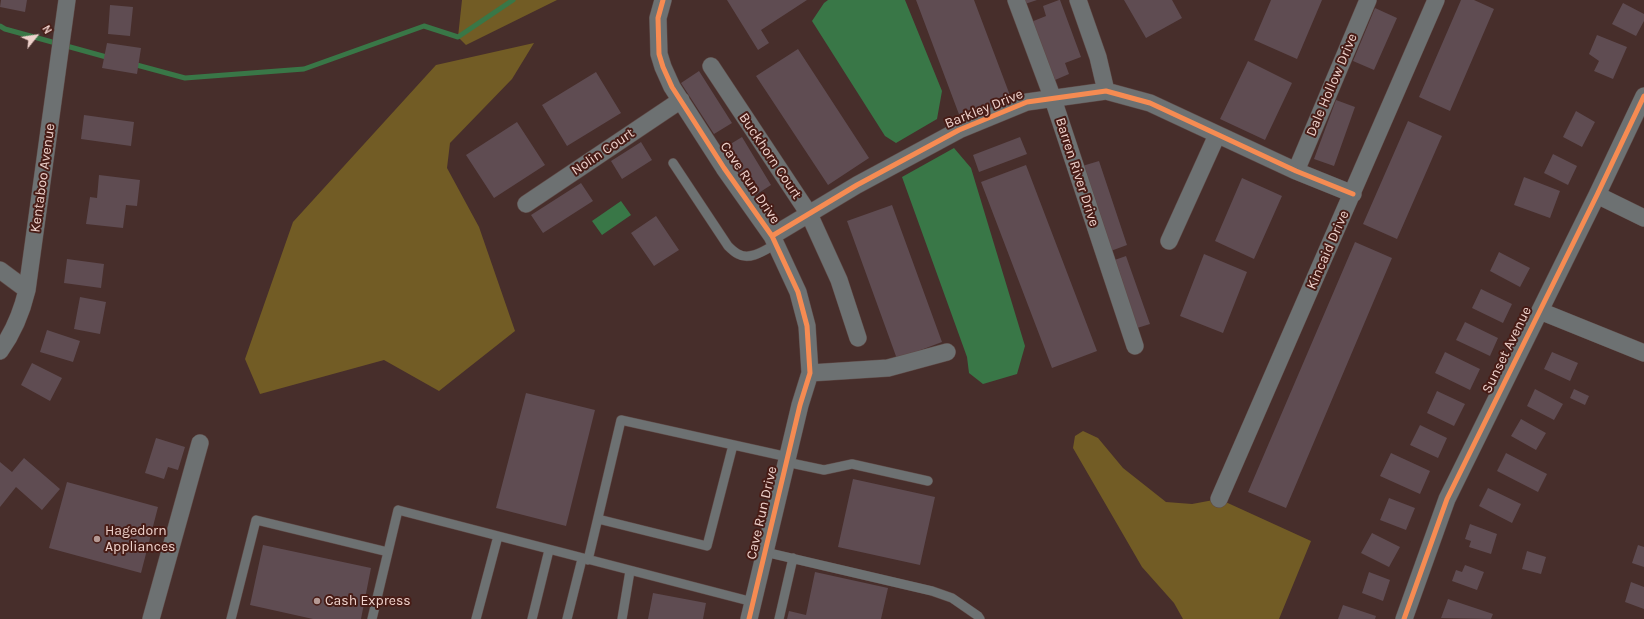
<!DOCTYPE html>
<style>
body{margin:0}
#map{position:relative;width:1644px;height:619px;overflow:hidden;background:#472e2b;font-family:Karla,sans-serif}
canvas{display:block}
.north{position:absolute;left:16px;top:16px;width:40px;height:40px;-webkit-text-stroke:3px #471c16;paint-order:stroke;rotate:60deg;font-size:11px;font-weight:700;line-height:16px;text-align:center;color:#efd2cc}
.north::after{content:'';display:block;margin:auto;width:14px;height:18px;background:#efd2cc;clip-path:polygon(50% 0,100% 100%,50% 72%,0 100%)}
</style>
<div id="map">
<canvas width="1644" height="619"></canvas>
<div class="north">N</div>
</div>
<script>
const ctx = document.querySelector('canvas').getContext('2d');
ctx.lineJoin = 'round';
function fillPath(path, color) {
  ctx.fillStyle = color;
  ctx.fill(path, 'evenodd');
}
function strokePath(path, color, width, dash) {
  ctx.strokeStyle = color;
  ctx.lineWidth = width;
  ctx.lineCap = dash ? 'butt' : 'round';
  ctx.setLineDash(dash || []);
  ctx.stroke(path);
}
function label(font, color, halo, rows, align = 'center') {
  ctx.font = font + ' Karla,sans-serif';
  ctx.lineWidth = 4;
  ctx.setLineDash([]);
  ctx.textBaseline = 'middle';
  ctx.strokeStyle = halo;
  ctx.fillStyle = color;
  for (const [text, x, y, turn = 0] of rows) {
    ctx.save();
    ctx.translate(x, y);
    ctx.rotate((+turn || 0) * Math.PI / 180);
    ctx.textAlign = isNaN(turn) ? turn : align;
    if (halo) ctx.strokeText(text, 0, 0);
    ctx.fillText(text, 0, 0);
    ctx.restore();
  }
}
const forest = new Path2D(`
 M462 0H557L466 45 458 37Z
 M534 43 512 79 450 143 447 168 479 227 515 331 439 391 384 360 260 394 245 359 293 222 436 65Z
 M1083 431 1098 438 1123 468 1166 502 1192 504 1219 499 1311 541 1279 619H1183L1174 603 1142 567 1073 448 1075 436Z`);
const water = new Path2D(`
 M828 0H905L942 91 937 119 896 143 885 136 812 21 824 3Z
 M954 148 971 168 1025 346 1017 374 983 384 969 373 967 357 902 177Z
 M621 201 631 215 602 235 592 221Z`);
const stream = new Path2D(`
 M0 26 5 29 110 58
 M133 64 185 78 304 69 424 26 458 37 513 0`);
const building = new Path2D(`
 M1 0H27L25 12 0 7Z
 M727 0H807L761 30 769 43 758 50Z
 M916 0H974L1014 106 963 125Z
 M1024 0H1037L1025 4Z
 M1059 0H1060L1081 57 1065 63 1069 74 1055 80 1031 22 1046 16 1043 6Z
 M1124 0H1172L1182 18 1146 38Z
 M1271 0H1322L1297 59 1254 40Z
 M1461 0H1474L1494 9 1450 111 1419 97Z
 M1623 3 1644 14V21L1636 36 1612 24Z
 M110 5 133 7 130 36 108 34Z
 M1375 8 1397 18 1374 70 1353 61Z
 M1597 35 1627 47 1613 79 1594 71 1599 61 1589 54Z
 M107 43 141 48 137 74 102 68Z
 M798 49 869 158 828 185 756 76Z
 M1248 61 1292 83 1265 140 1220 119Z
 M699 71 732 123 714 134 681 83Z
 M596 72 621 113 567 146 542 105Z
 M1336 100 1355 107 1334 166 1314 159Z
 M1576 111 1595 122 1582 147 1563 137Z
 M84 115 134 122 131 146 81 139Z
 M1408 121 1442 136 1397 239 1363 224Z
 M517 122 545 165 494 198 466 155Z
 M742 137 771 185 754 196 724 148Z
 M1020 137 1027 154 979 172 973 155Z
 M641 142 652 160 622 179 611 161Z
 M1553 154 1577 166 1568 185 1544 173Z
 M1099 161 1127 245 1108 252 1079 167Z
 M1026 165 1097 351 1052 368 981 182Z
 M99 175 140 180 137 206 126 205 123 228 86 224 90 197 97 198Z
 M1524 177 1560 191 1550 218 1514 205Z
 M1242 178 1282 196 1254 259 1215 241Z
 M581 183 593 201 543 233 531 215Z
 M892 205 942 342 897 359 847 221Z
 M656 216 679 250 654 266 631 233Z
 M1355 242 1392 258 1286 508 1248 492Z
 M1499 252 1530 268 1520 287 1490 271Z
 M1204 254 1247 272 1223 333 1180 316Z
 M1126 256 1150 324 1134 329 1109 262Z
 M67 259 104 264 101 288 64 283Z
 M1481 289 1512 304 1503 323 1472 308Z
 M80 297 106 302 100 334 74 329Z
 M1465 322 1498 338 1490 356 1456 340Z
 M47 330 80 341 73 362 40 352Z
 M1445 352 1480 369 1470 390 1435 373Z
 M1552 352 1578 363 1570 381 1544 369Z
 M32 363 62 378 50 401 21 385Z
 M1535 389 1563 404 1554 420 1527 406Z
 M1574 389 1589 396 1585 405 1570 398Z
 M1437 391 1465 404 1454 426 1427 413Z
 M526 393 595 410 566 526 496 508Z
 M1521 419 1546 433 1536 450 1511 436Z
 M1420 425 1447 438 1438 458 1410 445Z
 M156 438 185 447 178 470 168 467 164 479 145 473Z
 M1391 453 1430 471 1420 494 1380 476Z
 M1506 453 1547 474 1538 492 1497 471Z
 M24 458 60 489 42 510 16 487 0 507V462L12 472Z
 M853 479 935 497 920 565 838 547Z
 M67 482 158 507 141 573 49 548Z
 M1488 488 1521 504 1512 523 1479 506Z
 M1389 498 1415 508 1406 530 1380 520Z
 M1470 524 1497 534 1491 554 1469 547 1471 541 1465 539Z
 M1372 533 1400 547 1389 567 1361 553Z
 M263 545 371 568 361 619H313L250 605Z
 M1638 545 1644 547V567L1632 563Z
 M1527 551 1546 557 1541 574 1522 569Z
 M1465 565 1484 572 1477 590 1452 581 1456 570 1462 572Z
 M815 572 888 588 881 619H787L789 611 806 615Z
 M1369 572 1390 580 1383 601 1362 593Z
 M1631 582 1644 587V609L1625 602Z
 M653 593 706 603 703 619H648Z
 M1448 599 1493 614 1491 619 1441 618Z
 M1343 605 1376 616 1375 619H1338Z`);
const lane = new Path2D(`
 M673 163 728 246C731 249 734 252 738 254 750 261 765 250 776 244
 M786 462 824 470 852 464 928 481
 M598 519 707 546 733 445
 M765 552 932 591 952 598 978 616 980 619
 M588 560 621 420 788 457
 M231 619 256 520 388 552
 M372 619 398 510 753 602
 M476 619 498 536
 M532 619 549 550
 M567 619 582 559
 M622 619 630 571
 M779 619 793 558`);
const street = new Path2D(`
 M663 0 658 18 659 54 663 67 672 87 724 168 772 236 798 292 807 326 810 373 800 405 749 619
 M1016 0 1053 99 1135 346
 M1078 0 1098 57 1106 91
 M711 66 809 214 839 280 858 338
 M1296 171 1368 0
 M1597 195 1644 218
 M526 204 681 100
 M772 236 857 185 959 130 1027 102 1106 91 1150 103 1296 171 1353 194
 M1169 241 1217 135
 M0 270 27 290
 M1540 311 1644 353
 M0 351C13 333 22 311 27 290L67 0
 M810 373 888 368 947 352
 M1219 499 1436 0
 M151 619 200 443
 M1404 619 1447 499 1597 195 1644 96`);
const cycleway = new Path2D(`
 M663 0 658 18 659 54 663 67 672 87 724 168 772 236 798 292 807 326 810 373 800 405 749 619
 M772 236 857 185 959 130 1027 102 1106 91 1150 103 1296 171 1353 194
 M1404 619 1447 499 1597 195 1644 96`);
const markers = [
 [97,539,4,"#b49994"],
 [317,601,4,"#b49994"]
];
const streetNames = [
 ["Dale Hollow Drive",1332,85,-67],
 ["Barkley Drive",984,109,-22],
 ["Nolin Court",603,152,-34],
 ["Buckhorn Court",770,156,56],
 ["Barren River Drive",1077,172,72],
 ["Kentaboo Avenue",43,178,-82],
 ["Cave Run Drive",750,183,56],
 ["Kincaid Drive",1328,250,-66],
 ["Sunset Avenue",1507,350,-64],
 ["Cave Run Drive",762,513,-77]
];
const poiNames = [
 ["Hagedorn",105,531],
 ["Appliances",105,547],
 ["Cash Express",325,601]
];
fillPath(forest, '#725c25');
fillPath(water, '#397747');
strokePath(stream, '#397747', 5);
fillPath(building, '#5f4c52');
strokePath(lane, '#5f4a47', 10);
strokePath(street, '#5f4a47', 18);
strokePath(lane, '#6d7172', 9);
strokePath(street, '#6d7172', 17);
strokePath(cycleway, '#f68b52', 5);
for (const [x, y, r, color] of markers) {
  const dot = new Path2D();
  dot.arc(x, y, r, 0, 2 * Math.PI);
  ctx.fillStyle = color;
  ctx.fill(dot);
  strokePath(dot, '#471c16', 1.5);
}
label('14px', '#efd2cc', '#471c16', streetNames);
label('14px', '#efd2cc', '#471c16', poiNames, 'left');
</script>
